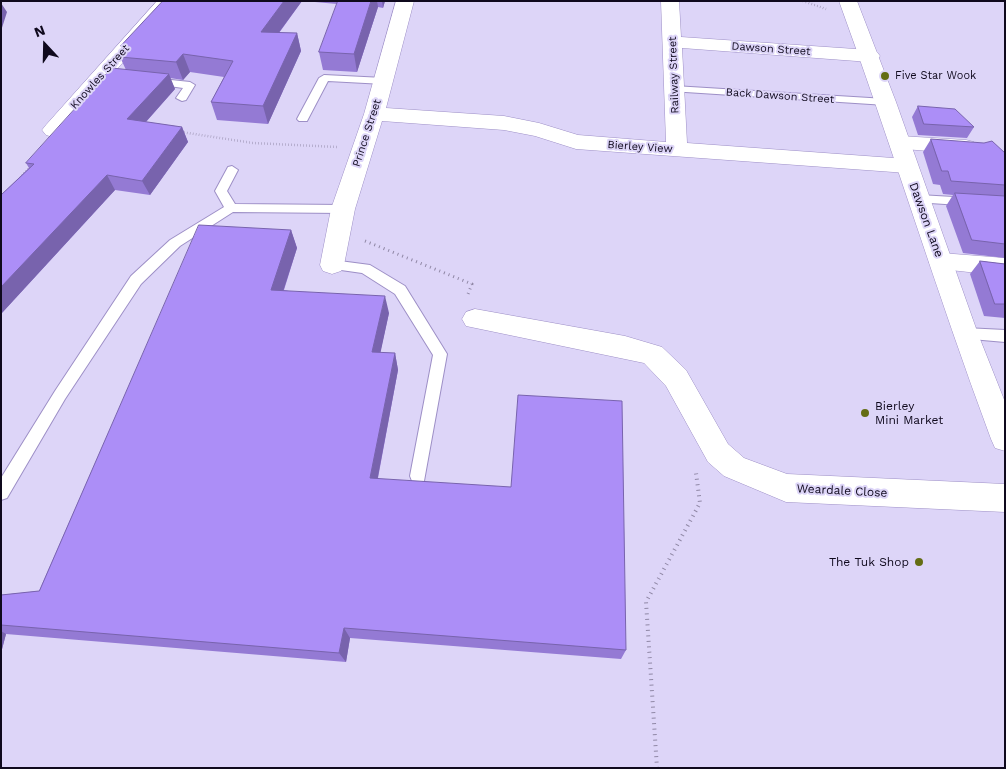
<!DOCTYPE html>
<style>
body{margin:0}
#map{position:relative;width:1006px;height:769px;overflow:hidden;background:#ddd5f8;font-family:"Work Sans",sans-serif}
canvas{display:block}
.frame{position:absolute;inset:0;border:2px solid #0f091d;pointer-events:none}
.north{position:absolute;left:20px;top:20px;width:50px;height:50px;-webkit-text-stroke:4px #ddd5f8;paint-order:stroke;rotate:339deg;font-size:14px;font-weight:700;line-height:20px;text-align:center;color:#0f091d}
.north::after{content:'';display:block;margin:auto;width:18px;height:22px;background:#0f091d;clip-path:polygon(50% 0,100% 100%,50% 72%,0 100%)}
</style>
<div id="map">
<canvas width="1006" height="769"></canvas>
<div class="frame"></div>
<div class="north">N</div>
</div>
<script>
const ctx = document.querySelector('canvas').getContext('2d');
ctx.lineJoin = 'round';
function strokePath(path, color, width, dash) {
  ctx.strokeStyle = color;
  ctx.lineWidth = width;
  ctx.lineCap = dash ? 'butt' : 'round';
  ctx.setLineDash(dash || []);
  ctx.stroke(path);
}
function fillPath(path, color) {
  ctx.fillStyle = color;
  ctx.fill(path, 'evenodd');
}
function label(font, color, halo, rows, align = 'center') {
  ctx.font = font + ' "Work Sans",sans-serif';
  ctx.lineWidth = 4;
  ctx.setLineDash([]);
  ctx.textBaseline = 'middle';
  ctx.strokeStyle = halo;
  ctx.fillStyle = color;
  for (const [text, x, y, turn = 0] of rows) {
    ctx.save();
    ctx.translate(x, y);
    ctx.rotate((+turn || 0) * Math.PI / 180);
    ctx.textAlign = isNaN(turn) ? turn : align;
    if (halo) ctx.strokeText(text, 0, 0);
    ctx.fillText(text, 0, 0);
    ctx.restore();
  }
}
const pathFar2 = new Path2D(`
 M803 1 826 9
 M181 132 253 143 337 147
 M20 178 31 166`);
const pathFar1 = new Path2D(`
 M365 241 472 284 468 294`);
const path = new Path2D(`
 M657 768 646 602 700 503 696 473`);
const service = new Path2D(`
 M324 75 384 78 389 81 384 84 328 81 307 121H299L297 119 319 78Z
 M152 78 190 82 195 85 186 100 182 101 176 98 183 88 148 83 147 81Z
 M674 86 886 99 892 102 886 105 670 91 669 89Z
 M232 166 238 170 227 191 235 204 343 205 349 209 343 213 233 212 180 246 141 284 65 399 7 498 1 500V478L55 391 131 276 170 240 224 207 215 191 228 167Z
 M919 195 1005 200V208L915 202 913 199 915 196Z
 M332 260 370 265 405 286 447 354 424 481 418 483 412 481 410 476 433 355 395 294 362 273 327 268 325 265 327 262Z
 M965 328 1005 330V342L960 338 958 334 960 330Z`);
const minor = new Path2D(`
 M157 1H176L60 135 53 137 46 135 42 130 46 125Z
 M396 1H414L386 108 504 116 539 123 578 135 666 142 661 1H679L681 37 870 50 877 52 880 56 877 60 870 62 682 48 687 143 907 159 915 161 918 166 915 171 907 173 576 149 535 136 504 130 382 121 355 209 344 265 341 271 332 274 323 271 320 265 331 209 364 114Z
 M900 136 966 140 974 142 977 147 974 152 966 154 892 148 889 143 892 138Z
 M941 253 1005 258V276L932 268 929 262 932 256Z
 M475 309 625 336 662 347 686 370 728 444 744 458 787 474 1005 484V512L786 502 724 476 708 462 666 386 644 363 466 326 462 319 466 312Z`);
const tertiary = new Path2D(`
 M839 1H857L896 102 978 334 1005 402V451L995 448 991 439C937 294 892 146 839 1Z`);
const wall = new Path2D(`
 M163 1H302L279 33H297L301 51 268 124 217 120 211 102 224 77 190 72 183 80 170 78 175 89 146 122 182 127 188 142 150 195 115 190 1 314V195L29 168 26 163 126 70 120 57 124 52 121 46Z
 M304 1H385L383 8 378 7 357 72 323 70 319 52 337 4Z
 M918 106 974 127 967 138 918 135 912 117Z
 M931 139 1005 153V258L963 253 946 206 953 195 943 194 940 185 933 184 923 152Z
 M291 230 297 248 284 290 389 313 380 353H395L398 370 378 478 626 650 621 659 350 638 346 662 6 634 1 653V595L39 591Z
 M980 261 1005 264V318L984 316 970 274Z`);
const shadedWall = new Path2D(`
 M284 1H302L266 50 261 32Z
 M371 1H377L378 7 357 72 354 54Z
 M382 1H385L383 8Z
 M1 3 7 12 1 31Z
 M297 33 301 51 268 124 263 106Z
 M183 54 190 72 183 80 176 62Z
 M169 74 175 89 135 134 127 119Z
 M182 127 188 142 150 195 142 181Z
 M107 175 115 190 1 314V287Z
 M291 230 297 248 278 307 271 290Z
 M385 296 389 313 377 369 372 352Z
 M395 353 398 370 375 492 370 478Z
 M344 628 350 638 346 662 339 653Z
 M1 631 6 634 1 653Z`);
const building = new Path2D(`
 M163 1H284L261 32 297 33 263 106 211 102 233 61 183 54 176 62 120 57 129 47 121 46Z
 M338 1H371L354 54 319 52Z
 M112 68 169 74 127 119 182 127 142 181 107 175 1 287V195L34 164 26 163Z
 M918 106 955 109 974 127 924 124Z
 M931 139 984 143 992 141 1005 153V185L951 181 948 171H942Z
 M955 193 1005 196V244L972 240Z
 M199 225 291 230 271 290 385 296 372 352 395 353 370 478 511 487 518 395 622 401 626 650 344 628 339 653 1 625V595L39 591Z
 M980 261 1005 264V304H995Z`);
const markers = [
 [885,76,5,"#646d14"],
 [865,413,5,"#646d14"],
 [919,562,5,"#646d14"]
];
const farStreetnames = [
 ["Dawson Street",771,49,4],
 ["Railway Street",674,75,-92],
 ["Knowles Street",100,77,-48],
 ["Back Dawson Street",780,96,4],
 ["Prince Street",367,133,-72],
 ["Bierley View",640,147,4]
];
const farPoinames = [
 ["Five Star Wook",895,76]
];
const streetNames = [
 ["Dawson Lane",926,220,70],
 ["Weardale Close",842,491,3]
];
const poiNames = [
 ["Bierley",875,406],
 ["Mini Market",875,420],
 ["The Tuk Shop",909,562,"right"]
];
strokePath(service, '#9d8fc6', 2);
strokePath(minor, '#9d8fc6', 1);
strokePath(tertiary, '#9d8fc6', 1);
strokePath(pathFar2, '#9088a6', 2.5, [0.5, 2.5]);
strokePath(pathFar1, '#9088a6', 3, [1, 4]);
strokePath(path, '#9088a6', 4, [1, 4.5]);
fillPath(service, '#fff');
fillPath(minor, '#fff');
fillPath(tertiary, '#fff');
fillPath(wall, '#947ad4');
fillPath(shadedWall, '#7863ad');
fillPath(building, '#ac8ef7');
strokePath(building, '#7863ad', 1);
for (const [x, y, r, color] of markers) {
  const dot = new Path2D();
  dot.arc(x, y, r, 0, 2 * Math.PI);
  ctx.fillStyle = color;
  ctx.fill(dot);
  strokePath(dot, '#ddd5f8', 2);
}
label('11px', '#0f091d', '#ddd5f8', farStreetnames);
label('11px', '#0f091d', '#ddd5f8', farPoinames, 'left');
label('12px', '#0f091d', '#ddd5f8', streetNames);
label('12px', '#0f091d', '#ddd5f8', poiNames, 'left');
</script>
